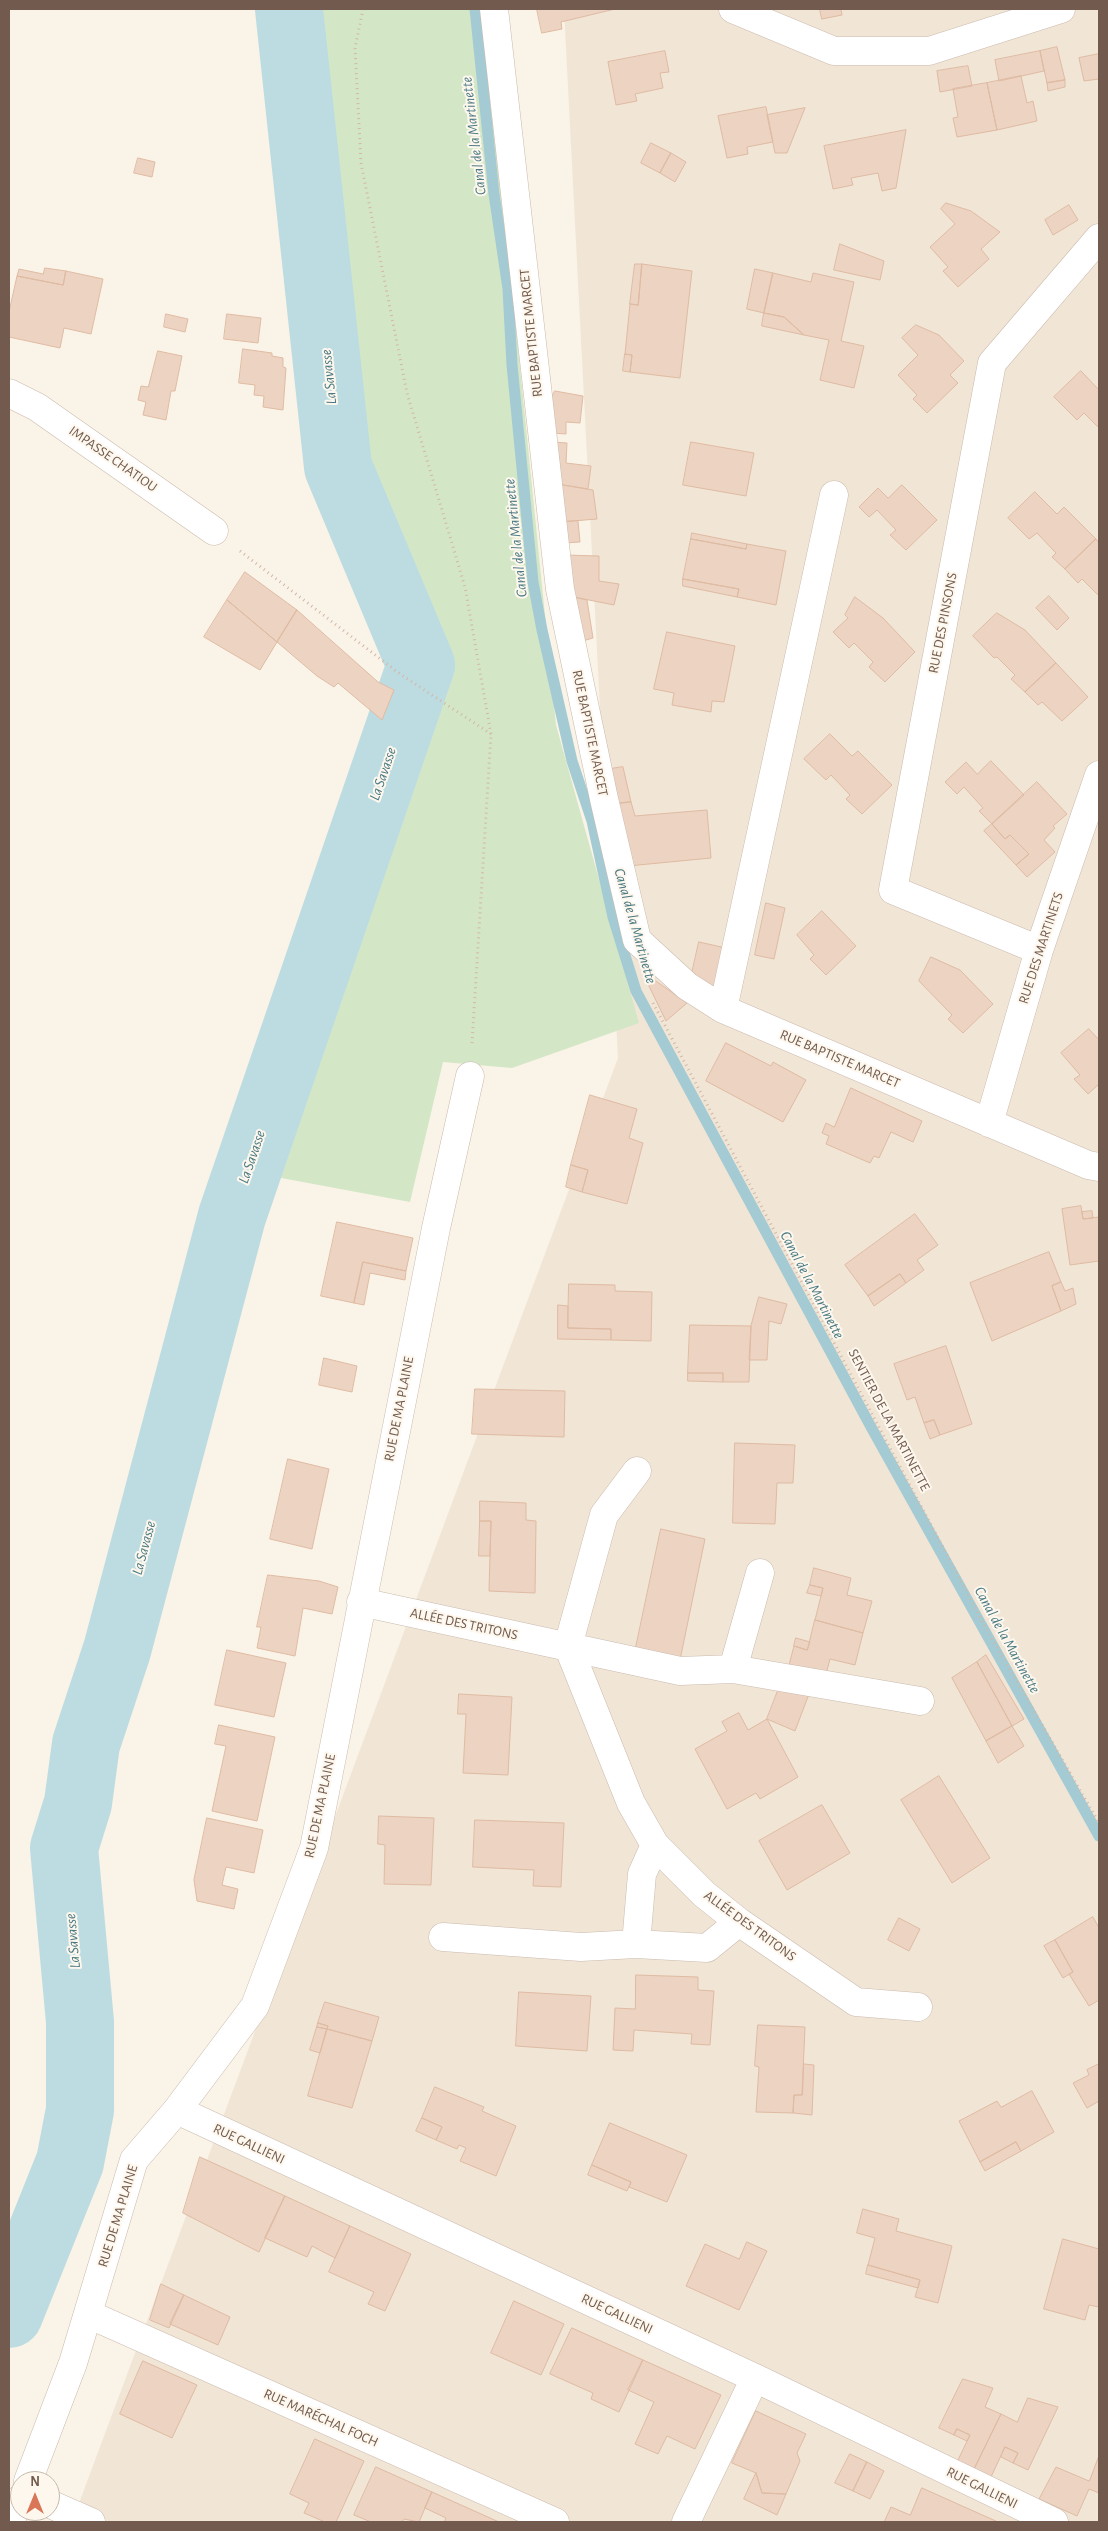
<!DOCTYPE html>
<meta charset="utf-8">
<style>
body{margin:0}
#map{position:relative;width:1108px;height:2531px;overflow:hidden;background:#faf3e7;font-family:"Alegreya Sans",sans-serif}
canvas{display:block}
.frame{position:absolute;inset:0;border:10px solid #725b4e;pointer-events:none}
.north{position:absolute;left:10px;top:2471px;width:50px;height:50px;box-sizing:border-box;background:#fdf7ed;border:1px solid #c5b9ad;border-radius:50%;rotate:0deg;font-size:14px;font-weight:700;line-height:20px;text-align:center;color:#725b4e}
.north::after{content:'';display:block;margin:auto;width:18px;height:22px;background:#d97657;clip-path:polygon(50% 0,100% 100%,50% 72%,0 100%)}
</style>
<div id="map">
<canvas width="1108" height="2531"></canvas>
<div class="frame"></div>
<div class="north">N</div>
</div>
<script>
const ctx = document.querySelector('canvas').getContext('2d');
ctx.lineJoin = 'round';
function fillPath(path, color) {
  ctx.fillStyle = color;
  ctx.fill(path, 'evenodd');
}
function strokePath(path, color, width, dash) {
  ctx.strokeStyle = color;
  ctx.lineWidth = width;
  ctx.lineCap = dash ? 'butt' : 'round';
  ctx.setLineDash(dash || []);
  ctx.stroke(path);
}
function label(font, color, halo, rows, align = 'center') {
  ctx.font = font + ' "Alegreya Sans",sans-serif';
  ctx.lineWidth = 4;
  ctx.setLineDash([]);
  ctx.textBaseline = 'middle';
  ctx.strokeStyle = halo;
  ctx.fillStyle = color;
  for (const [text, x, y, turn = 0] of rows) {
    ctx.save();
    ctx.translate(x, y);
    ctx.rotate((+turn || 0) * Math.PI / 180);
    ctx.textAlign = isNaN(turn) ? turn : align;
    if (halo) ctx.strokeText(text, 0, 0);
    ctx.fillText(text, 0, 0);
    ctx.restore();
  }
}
const residential = new Path2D(`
 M564 9H1099V2522H72L618 1058Z`);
const green = new Path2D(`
 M313 9H484L556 725 639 1023 512 1068 443 1062 410 1202 260 1174 446 668 350 463Z`);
const stream = new Path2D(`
 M475 9 494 194 508 289 512 365 533 582 542 630 572 761 592 821 613 917 636 991 871 1427 1099 1836`);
const river = new Path2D(`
 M9 2314 70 2162 80 2110V2022L64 1848 78 1803 86 1744 117 1650 232 1216 421 665 338 467 289 9`);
const building = new Path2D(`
 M537 9H615L561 22 562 29 542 33Z
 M820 9H841L842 15 822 19Z
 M1057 47 1065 80 1047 83 1040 51Z
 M665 51 669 72 660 73 663 88 635 94 637 101 616 105 608 62Z
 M1040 51 1044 71 999 81 995 60Z
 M1099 54V79L1084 81 1079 58Z
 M968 66 972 86 940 92 937 71Z
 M1021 76 1027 103 1033 101 1037 121 997 130 987 83Z
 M1065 80V87L1048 91 1047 83Z
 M987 83 997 130 957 137 953 118 958 117 953 89Z
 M766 107 773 142 747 147 748 154 727 158 718 116Z
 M805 108 787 153H775L767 115Z
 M906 130 896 188 882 191 878 173 851 178 853 185 833 189 824 146Z
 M651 143 671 153 660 173 641 163Z
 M671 153 686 162 675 182 660 173Z
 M138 158 155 162 152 177 134 173Z
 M946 203 971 211 1000 232 981 249 989 259 958 287 943 271 948 267 930 247 955 224 941 209Z
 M1069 205 1078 220 1053 235 1045 220Z
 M840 244 884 261 880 280 834 270Z
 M635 264H642L638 305 630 304Z
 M642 264 692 271 680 378 630 372 632 355 625 354 630 304 638 305Z
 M45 268 66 271 63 285 17 276 19 269 43 274Z
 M755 269 773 273 764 313 747 309Z
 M66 271 103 279 91 334 64 328 60 348 9 337V312L17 276 63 285Z
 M773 273 811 282 813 273 854 282 841 341 864 346 854 388 820 380 829 340 804 335 784 317 764 313Z
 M764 313 784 317 804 335 762 326Z
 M166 314 188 319 185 332 164 327Z
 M227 314 261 318 258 343 224 339Z
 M916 325 939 335 964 361 950 375 958 383 927 413 913 399 917 395 898 375 918 355 902 338Z
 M243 349 272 353V356L283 358V367L286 368 283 410 263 407 264 396 254 395 255 385 239 383Z
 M158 351 182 356 175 391H171L166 420 143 415 146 402 138 400 141 386 148 387Z
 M625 354 632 355 630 372 623 371Z
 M1081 371 1099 390V428L1084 413 1077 420 1054 397Z
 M555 391 583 396 580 423 566 422V434L552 433 548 404Z
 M553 442 567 443 566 463 591 466 588 489 557 484Z
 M691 442 754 453 746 496 683 485Z
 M557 484 593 490 597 519 561 522Z
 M902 485 937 520 906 550 890 535 896 530 877 510 869 517 859 507 878 488 888 498Z
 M1035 492 1057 514 1064 507 1096 539 1065 569 1052 557 1056 553 1037 533 1029 539 1008 518Z
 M578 521 580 542 564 543 561 522Z
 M692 533 747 544 746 549 691 539Z
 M691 539 746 549 747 544 786 551 776 605 737 597 739 589 683 579Z
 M1096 539 1099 543V596L1082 579 1078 583 1065 569Z
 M565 555 599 556V581L619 584 614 605 569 596Z
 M245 572 297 610 277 642 227 600Z
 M683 579 739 589 737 597 683 586Z
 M569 596 587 600 593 638 579 642Z
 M1049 596 1069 618 1057 630 1036 608Z
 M855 597 883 618 915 652 885 682 869 667 873 662 854 643 849 648 833 632 848 618 845 615Z
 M227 600 277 642 260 670 204 637Z
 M297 610 378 682 394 690 382 720 338 683 334 687 317 676 277 642Z
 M997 613 1025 630 1056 663 1025 692 1011 679 1015 675 997 657 994 658 973 636Z
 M667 632 735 646 724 702 712 701 711 712 672 705 674 693 654 689Z
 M1056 663 1088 697 1062 721 1042 702 1038 705 1025 692Z
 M830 734 852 756 858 751 892 785 862 814 846 799 850 795 831 775 826 780 804 759Z
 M991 761 1024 795 992 824 979 811 983 808 964 787 957 794 945 782 966 762 977 774Z
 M623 767 631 802 613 804 604 770Z
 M1037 782 1067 814 1053 826 1055 828 1044 840 1055 852 1027 877 1016 865 1029 854 1010 835 1005 839 992 824Z
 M631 802 635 816 707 810 711 858 628 866 613 804Z
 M992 824 1005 839 1010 835 1029 854 1016 865 984 831Z
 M766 903 785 908 774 959 755 955Z
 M822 911 856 946 826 975 810 959 814 955 797 935Z
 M699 942 726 948 713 997 690 982Z
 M931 957 960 970 993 1004 963 1033 948 1019 952 1015 919 981Z
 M653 979 687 1003 666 1021 647 982Z
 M1089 1029 1099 1040V1084L1088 1094 1074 1079 1080 1075 1061 1053Z
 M726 1043 771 1066 773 1062 806 1080 783 1122 706 1081Z
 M851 1088 922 1121 913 1142 891 1132 879 1158 874 1156 870 1163 826 1144 829 1136 822 1133 826 1123 834 1127Z
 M590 1095 637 1109 629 1138 643 1143 627 1204 582 1192 588 1170 571 1165Z
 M571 1165 588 1170 582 1192 566 1187Z
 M1081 1206 1083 1219 1099 1217V1261L1070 1265 1062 1209Z
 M1092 1211 1093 1218 1083 1219 1082 1212Z
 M915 1214 938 1245 917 1260 924 1270 906 1283 900 1274 868 1296 845 1265Z
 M337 1222 413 1238 406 1271 363 1262 354 1303 321 1296Z
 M1049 1252 1061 1282 1052 1286 1061 1311 992 1341 970 1283Z
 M363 1262 406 1271 405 1280 370 1273 364 1305 354 1303Z
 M900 1274 906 1283 874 1306 868 1296Z
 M1061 1282 1065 1291 1073 1288 1076 1304 1061 1311 1052 1286Z
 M569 1284 615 1285V1291L652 1292 651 1341 611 1340V1329L568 1328Z
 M759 1297 787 1304 781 1324 769 1321 767 1360H749L751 1326Z
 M558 1305 568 1306V1328L611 1329V1340L558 1339Z
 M690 1325 751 1326 749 1382H723V1373H688Z
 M946 1346 972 1424 940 1435 934 1420 924 1423 915 1397 907 1400 894 1364Z
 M324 1358 357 1366 352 1392 319 1385Z
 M688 1373H723V1382L688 1381Z
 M475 1389 565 1391 564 1437 472 1434Z
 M934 1420 940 1435 930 1439 924 1423Z
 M735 1443 795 1445 793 1483H777L775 1524 733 1523Z
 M288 1459 329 1469 312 1549 270 1539Z
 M480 1501 526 1503V1520L536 1521 535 1593 489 1591 491 1521H480Z
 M480 1521H491L490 1556H479Z
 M661 1529 705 1539 680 1660 635 1652Z
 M814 1568 851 1578 847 1595 872 1601 863 1633 815 1620 823 1588 810 1585Z
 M268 1575 319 1581 338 1587 332 1614 303 1608 295 1656 257 1648 261 1627H257Z
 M810 1585 823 1588 821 1596 807 1593Z
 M815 1620 863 1633 855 1665 830 1659 826 1674 789 1665 794 1646 807 1650Z
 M796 1638 810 1642 807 1650 794 1646Z
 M227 1650 286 1663 274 1717 215 1705Z
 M986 1655 1024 1719 1012 1726 977 1662Z
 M977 1662 1012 1726 986 1741 952 1678Z
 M779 1688 809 1694 795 1731 767 1719Z
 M459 1694 512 1697 508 1775 463 1773 466 1714H458Z
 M739 1713 748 1730 767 1719 798 1777 760 1799 756 1793 727 1809 695 1749 727 1731 722 1722Z
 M219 1725 275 1737 257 1821 212 1811 226 1746 215 1744Z
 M1012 1726 1024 1746 998 1763 986 1741Z
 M939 1776 990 1858 952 1883 901 1800Z
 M822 1805 850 1853 787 1890 759 1841Z
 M379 1816 434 1818 431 1885 384 1884 385 1845 378 1844Z
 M207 1818 263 1830 254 1873 226 1867 222 1885 238 1889 234 1909 197 1901 194 1880Z
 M475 1820 564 1823 561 1887 533 1886 534 1870 473 1867Z
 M1093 1917 1099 1928V2000L1089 2006 1069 1974 1073 1972 1055 1940Z
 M899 1918 920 1929 909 1951 888 1940Z
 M1055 1940 1073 1972 1063 1978 1044 1946Z
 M636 1975 698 1977V1990L714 1991 710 2045 691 2044 692 2034 634 2030 633 2051 613 2050 615 2008 635 2009Z
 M519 1992 591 1996 587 2051 516 2046Z
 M325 2002 379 2017 372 2041 327 2029 328 2026 318 2023Z
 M318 2023 328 2026 327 2029 317 2027Z
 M758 2025 805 2027 802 2095H794L793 2113 756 2112 759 2067 755 2066Z
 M317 2027 327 2029 320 2053 310 2050Z
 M327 2029 372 2041 352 2108 308 2096Z
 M804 2064 814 2065 812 2115 793 2113 794 2095H802Z
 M1099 2064V2101L1087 2108 1073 2083 1089 2075 1087 2070Z
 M435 2087 484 2107 482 2111 516 2126 496 2176 460 2161 466 2148 459 2145 457 2149 436 2140 442 2127 422 2118Z
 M1032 2091 1054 2132 1021 2151 1016 2142 980 2162 959 2121 997 2101 1001 2107Z
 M422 2118 442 2127 436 2140 416 2131Z
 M610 2123 687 2155 667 2202 629 2187 631 2182 592 2165Z
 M1016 2142 1021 2151 985 2171 980 2162Z
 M200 2157 285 2196 259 2252 183 2213Z
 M592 2165 631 2182 627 2191 588 2175Z
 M285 2196 350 2226 335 2258 312 2246 307 2257 265 2238Z
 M863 2209 899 2219 896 2231 952 2246 938 2303 915 2297 920 2280 868 2265 875 2238 857 2233Z
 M350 2226 411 2254 385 2311 368 2304 374 2292 329 2272Z
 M1063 2239 1099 2249V2307L1089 2305 1085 2320 1044 2309Z
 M747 2242 767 2251 739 2310 686 2286 705 2244 739 2259Z
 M868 2265 920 2280 918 2288 866 2274Z
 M161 2284 184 2295 169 2328 150 2320Z
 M184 2295 230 2317 218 2345 170 2324Z
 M514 2301 564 2324 541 2375 491 2353Z
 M572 2328 643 2360 619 2412 591 2399 593 2393 550 2374Z
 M643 2360 721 2395 695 2449 667 2436 658 2454 635 2444 654 2402 628 2390Z
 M143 2361 197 2385 172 2438 120 2414Z
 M963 2379 993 2388 985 2407 1001 2414 974 2469 957 2462 970 2435 957 2429 954 2435 939 2428Z
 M1028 2398 1058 2407 1028 2470 1013 2463 1018 2453 1005 2447 991 2477 974 2469 1001 2414 1017 2422Z
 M756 2411 806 2434 797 2453 800 2461 786 2494 762 2493 756 2473 732 2463Z
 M957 2429 970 2435 967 2441 954 2435Z
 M315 2439 364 2461 336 2522H325L304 2513 309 2503 290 2494Z
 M1005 2447 1018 2453 1013 2463 1001 2457Z
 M850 2454 867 2462 853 2491 835 2483Z
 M1099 2456V2493L1089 2489 1077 2516 1039 2499 1056 2467 1089 2481Z
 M867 2462 884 2471 870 2499 853 2491Z
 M376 2467 432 2492 419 2522 404 2519 402 2522H371L354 2515Z
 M756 2473 762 2493 786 2494 777 2515 744 2499Z
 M922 2488 998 2522H884L891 2507 910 2515Z
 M432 2492 499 2522H444L446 2518 425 2508Z`);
const path = new Path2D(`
 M363 9 355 48 361 163 407 393 465 587 491 734 472 1044
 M240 551 400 674 491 734
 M653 1003 987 1630 1099 1823`);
const minor = new Path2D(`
 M494 9 560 589 604 799 637 940 687 986 723 1009 1088 1165 1099 1167
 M733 9 834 51H929L1061 9
 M9 393 37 407 214 531
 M1039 950 893 890 992 363 1099 238
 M723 1009 834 495
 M989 1123 1039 950 1099 775
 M637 1471 604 1515 568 1646 631 1803 655 1845 704 1894 739 1922 856 2002 918 2007
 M361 1602 680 1671 733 1669 920 1701
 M733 1669 760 1573
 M443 1937 581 1947 636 1944 642 1874 655 1845
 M636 1944 707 1948 739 1922
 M177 2110 755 2378 1054 2522
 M88 2314 555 2522
 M28 2481 73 2363 134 2160 177 2110 255 2006 314 1848 436 1228 470 1076
 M50 2504 91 2522
 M10 2522 20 2499
 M686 2522 755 2378`);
const streetNames = [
 ["RUE BAPTISTE MARCET",531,333,-96],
 ["IMPASSE CHATIOU",113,459,35],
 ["RUE DES PINSONS",943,623,-79],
 ["RUE BAPTISTE MARCET",590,733,78],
 ["RUE DES MARTINETS",1041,948,-72],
 ["RUE BAPTISTE MARCET",840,1059,23],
 ["RUE DE MA PLAINE",399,1409,-79],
 ["SENTIER DE LA MARTINETTE",889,1420,62],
 ["ALLÉE DES TRITONS",464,1624,12],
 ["RUE DE MA PLAINE",320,1806,-78],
 ["ALLÉE DES TRITONS",750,1926,36],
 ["RUE GALLIENI",249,2144,25],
 ["RUE DE MA PLAINE",118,2216,-73],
 ["RUE GALLIENI",617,2314,25],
 ["RUE MARÉCHAL FOCH",321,2418,24],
 ["RUE GALLIENI",982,2488,26]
];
const waterNames = [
 ["Canal de la Martinette",474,136,-97],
 ["La Savasse",329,377,-96],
 ["Canal de la Martinette",516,538,-96],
 ["La Savasse",383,774,-71],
 ["Canal de la Martinette",635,926,74],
 ["La Savasse",252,1157,-71],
 ["Canal de la Martinette",812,1285,62],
 ["La Savasse",144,1548,-75],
 ["Canal de la Martinette",1007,1640,61],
 ["La Savasse",73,1941,-95]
];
fillPath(residential, '#f1e5d6');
fillPath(green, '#d3e7c7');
strokePath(stream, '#a4cbd3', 11);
strokePath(river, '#bddce2', 68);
fillPath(building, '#edd3c1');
strokePath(building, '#dfbba3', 1);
strokePath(minor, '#cbbbae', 29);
strokePath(path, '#d2b7a4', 3, [1, 4]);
strokePath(minor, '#fff', 28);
label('14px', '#725b4e', '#fdf7ed', streetNames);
label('italic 15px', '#497983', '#fdf7ed', waterNames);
</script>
